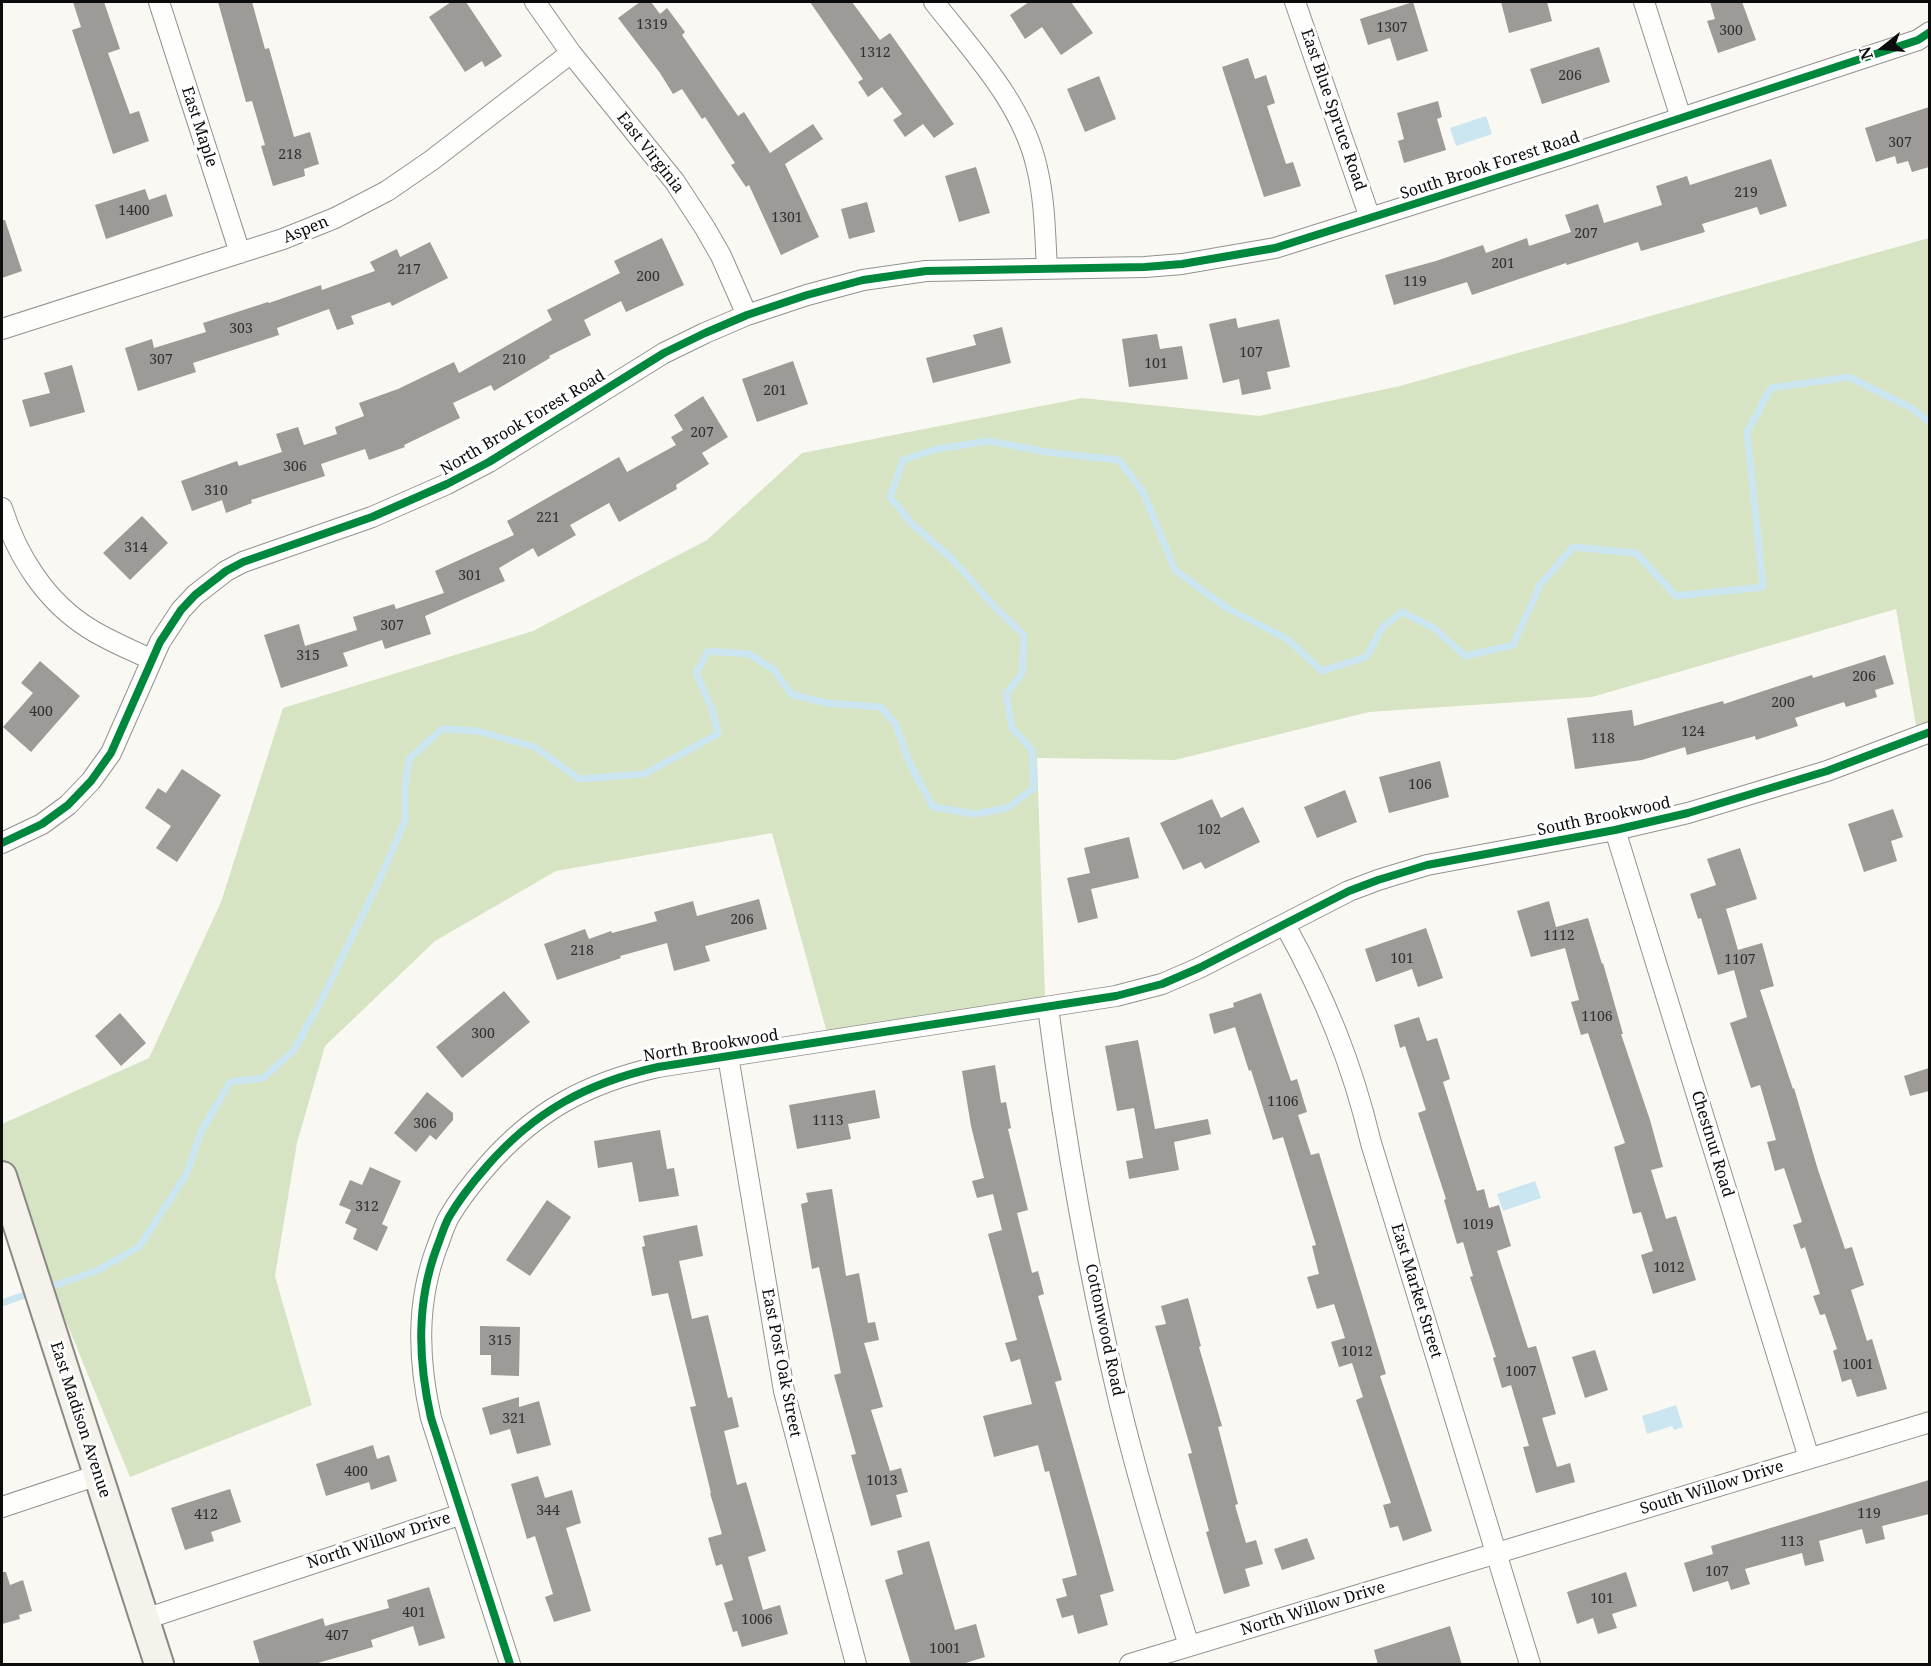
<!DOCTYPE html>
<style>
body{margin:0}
#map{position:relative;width:1931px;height:1666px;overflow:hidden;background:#faf8f2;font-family:"Noto Serif",serif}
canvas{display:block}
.frame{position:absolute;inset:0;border:3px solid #0c0c0c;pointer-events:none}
.north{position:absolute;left:1853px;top:18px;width:60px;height:60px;-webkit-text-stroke:4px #fff;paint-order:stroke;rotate:253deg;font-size:16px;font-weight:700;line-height:24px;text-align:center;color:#0c0c0c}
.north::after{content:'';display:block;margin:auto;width:21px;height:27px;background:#0c0c0c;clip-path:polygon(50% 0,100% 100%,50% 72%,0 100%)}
</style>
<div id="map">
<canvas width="1931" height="1666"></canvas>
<div class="frame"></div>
<div class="north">N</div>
</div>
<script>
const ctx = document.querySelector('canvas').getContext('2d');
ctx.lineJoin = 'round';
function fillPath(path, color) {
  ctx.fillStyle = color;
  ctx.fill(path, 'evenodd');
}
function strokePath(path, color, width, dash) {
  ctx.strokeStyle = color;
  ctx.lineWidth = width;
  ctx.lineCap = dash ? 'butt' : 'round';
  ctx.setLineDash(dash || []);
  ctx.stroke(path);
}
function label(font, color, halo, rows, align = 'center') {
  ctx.font = font + ' "Noto Serif",serif';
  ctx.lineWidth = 6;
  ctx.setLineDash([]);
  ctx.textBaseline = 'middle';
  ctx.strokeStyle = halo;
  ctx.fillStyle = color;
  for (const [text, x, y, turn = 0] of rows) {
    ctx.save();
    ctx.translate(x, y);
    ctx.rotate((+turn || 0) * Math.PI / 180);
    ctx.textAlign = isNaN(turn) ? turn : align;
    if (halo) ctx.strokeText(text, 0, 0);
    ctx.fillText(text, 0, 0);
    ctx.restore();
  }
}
const forest = new Path2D(`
 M1929 238V732L1918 737 1896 609 1592 697 1369 712 1175 760 1037 758 1045 996 829 1040 772 833 556 871 435 941 325 1046 297 1143 275 1276 312 1405 130 1477 2 1166V1124L149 1058 221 902 283 708 533 631 707 540 802 453 1082 398 1259 416 1400 386Z`);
const water = new Path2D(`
 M1486 116 1492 134 1456 146 1450 128Z
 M1535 1181 1541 1198 1503 1211 1497 1194Z
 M1676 1405 1683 1427 1674 1430 1672 1426 1647 1434 1642 1416Z`);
const stream = new Path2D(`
 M44 1289 96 1271 139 1247 186 1175 201 1132 230 1082 263 1078 294 1050 321 1001 379 881 405 821V787L409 759 442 729 477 731 535 747 579 779 644 774 718 734 712 709 696 673 708 651 749 654 774 670 791 694 826 703 881 707 896 725 909 762 933 807 975 814 1007 808 1034 788 1032 750 1012 728 1006 694 1022 674 1024 635 994 606 952 559 911 523 890 497 903 460 937 449 989 441 1047 452 1119 460 1143 492 1175 570 1225 607 1287 639 1322 671 1366 657 1383 627 1402 612 1434 628 1465 656 1513 645 1540 585 1573 547 1636 553 1676 596 1763 587 1747 432 1771 388 1849 377 1913 409 1930 423
 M2 1303 33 1292`);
const building = new Path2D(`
 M73 2H104L120 49 108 53 130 114 139 111 149 141 113 154 72 30 81 27Z
 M218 2H252L265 49 269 48 294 137 310 132 319 164 304 169 305 176 273 186 261 146 265 145 252 101 246 102Z
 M451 2H466L502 56 485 67 482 61 465 72 429 17Z
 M640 2H651L660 14 667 8 685 32 682 35 738 116 744 112 770 153 813 124 823 139 785 164 819 237 781 255 749 185 746 187 731 165 735 163 705 117 702 119 682 89 673 94 660 73 618 18Z
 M810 2H852L880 40 890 33 954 124 934 138 923 124 905 137 893 120 902 114 882 87 868 97 858 82 863 79Z
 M1029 2H1071L1093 33 1061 55 1042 27 1025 39 1010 15Z
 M1413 2 1428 51 1397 61 1390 38 1368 45 1360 19Z
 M1501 2H1547L1552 21 1509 33Z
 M1710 2H1742L1756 40 1718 53 1707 21 1715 19Z
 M1599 47 1610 82 1542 104 1530 69Z
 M1248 58 1255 79 1266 75 1275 103 1267 106 1286 164 1293 162 1301 186 1264 197 1222 67Z
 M1099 76 1116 119 1085 132 1067 89Z
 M1438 101 1442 117 1437 119 1446 150 1404 163 1398 141 1404 139 1397 113Z
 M1929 107V167L1912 172 1908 161 1897 164 1895 156 1876 162 1865 128Z
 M1771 159 1787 206 1760 215 1757 207 1702 224 1705 232 1641 251 1638 242 1567 265 1566 263 1472 295 1467 282 1394 305 1385 275 1436 261 1483 245 1486 253 1527 238 1529 246 1571 232 1565 215 1598 204 1604 223 1662 205 1656 186 1687 176 1690 185Z
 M976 167 990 213 959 222 945 176Z
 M145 189 149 200 166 194 173 216 106 239 95 205Z
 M867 202 875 232 849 239 841 209Z
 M2 220H5L22 271 2 278Z
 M662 238 684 285 626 312 621 301 584 320 591 335 549 356 550 358 494 391 491 385 453 403 460 418 404 445 405 447 369 460 365 449 321 464 325 476 251 500 252 503 226 513 222 500 192 511 181 481 237 461 239 466 282 452 276 434 298 427 304 445 337 434 335 427 364 416 359 403 398 389 454 362 459 373 552 320 547 310 620 273 614 261Z
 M430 242 448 278 392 306 390 302 351 316 354 324 337 330 329 309 277 328 279 335 193 363 196 372 138 391 125 348 152 339 154 348 206 332 203 323 268 302 269 303 321 285 322 290 375 271 370 262 397 249 400 257Z
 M1236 318 1238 328 1279 319 1290 367 1267 372 1271 389 1242 395 1239 379 1223 383 1209 324Z
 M1002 327 1011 363 933 383 926 358 976 345 973 335Z
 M1157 334 1160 349 1182 346 1188 379 1129 387 1122 339Z
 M793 361 808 404 757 422 742 379Z
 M72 365 85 412 30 427 22 400 50 393 44 373Z
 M703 396 728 437 702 453 709 464 676 485 677 489 619 522 609 503 570 525 576 535 538 557 533 548 499 568 505 581 425 616 431 634 385 649 382 640 343 653 348 666 281 688 264 635 299 624 305 646 357 630 353 617 394 604 396 609 444 593 435 571 514 535 507 521 619 457 627 472 676 445 671 437 683 430 674 415Z
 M142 516 168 543 130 580 103 553Z
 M1885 655 1894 684 1875 690 1877 697 1846 707 1844 702 1795 718 1798 726 1756 740 1755 736 1687 755 1685 747 1642 760 1575 769 1567 718 1632 710 1634 726 1723 701 1724 704 1812 675 1813 678Z
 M40 661 80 696 31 752 3 727 33 693 21 683Z
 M1440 761 1449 797 1389 813 1379 777Z
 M182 769 221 795 177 862 156 848 171 826 145 808 158 788 166 793Z
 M1345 790 1357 822 1317 838 1304 807Z
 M1212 799 1221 818 1243 807 1260 842 1205 869 1201 862 1183 870 1160 823Z
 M1893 809 1903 837 1891 841 1897 861 1864 872 1848 824Z
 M1129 837 1139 878 1091 889 1098 918 1078 923 1067 878 1090 873 1084 848Z
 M1740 848 1757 899 1726 909 1738 950 1762 943 1774 986 1760 990 1793 1089 1794 1088 1818 1170 1845 1249 1852 1247 1864 1285 1851 1290 1867 1341 1872 1339 1887 1389 1857 1397 1851 1379 1842 1382 1833 1351 1837 1349 1825 1314 1820 1315 1813 1296 1820 1294 1805 1247 1801 1249 1793 1225 1802 1222 1784 1168 1775 1171 1767 1142 1776 1140 1760 1085 1751 1088 1730 1023 1747 1017 1734 970 1718 975 1701 918 1698 919 1690 894 1716 885 1707 859Z
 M759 899 767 929 705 946 710 961 674 971 667 943 620 956 621 958 557 980 544 944 585 929 589 939 611 931 612 933 657 921 654 912 693 901 697 916Z
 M1549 901 1556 927 1588 918 1602 964 1603 963 1623 1034H1621L1650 1120 1663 1167 1651 1170 1666 1219 1676 1216 1696 1280 1653 1294 1641 1255 1653 1251 1641 1212 1633 1214 1614 1147 1625 1143 1588 1033 1581 1035 1571 1002 1579 1000 1565 948 1531 957 1517 911Z
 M1426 928 1443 978 1418 987 1412 969 1376 982 1365 949Z
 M504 991 530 1022 462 1078 436 1047Z
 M1261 993 1291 1081 1297 1079 1307 1112 1298 1115 1311 1155 1319 1153 1386 1374 1380 1376 1432 1531 1403 1541 1398 1526 1390 1528 1383 1505 1391 1503 1356 1400 1363 1397 1352 1363 1339 1367 1331 1342 1345 1338 1334 1304 1317 1309 1307 1277 1319 1274 1312 1246 1316 1245 1283 1137 1273 1140 1251 1070 1249 1071 1235 1027 1214 1034 1209 1014 1234 1007 1233 1003Z
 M120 1013 146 1043 121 1066 95 1036Z
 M1419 1017 1427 1041 1437 1038 1450 1079 1443 1082 1477 1191 1484 1189 1489 1208 1499 1205 1511 1246 1497 1251 1528 1348 1536 1346 1556 1414 1542 1418 1557 1467 1570 1463 1575 1482 1536 1493 1523 1447 1529 1446 1511 1385 1502 1388 1493 1358 1496 1357 1470 1277 1473 1276 1463 1242 1457 1244 1444 1200 1446 1199 1418 1113 1426 1110 1405 1046 1400 1048 1394 1025Z
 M1138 1040 1155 1129 1208 1119 1211 1134 1174 1142 1179 1170 1129 1179 1126 1161 1143 1158 1134 1108 1117 1111 1105 1046Z
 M995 1065 1001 1103 1006 1102 1011 1128 1008 1129 1028 1210 1017 1213 1032 1273 1038 1271 1044 1294 1038 1296 1062 1380 1055 1382 1114 1591 1100 1595 1108 1625 1078 1634 1073 1615 1062 1618 1056 1599 1067 1596 1062 1579 1077 1575 1049 1471 1045 1472 1038 1445 994 1457 983 1416 1032 1404 1020 1359 1011 1362 1005 1343 1017 1340 988 1234 1002 1230 993 1194 977 1198 972 1181 984 1178 971 1126 962 1071Z
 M1929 1068V1091L1910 1096 1904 1076Z
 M875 1090 880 1118 848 1124 851 1139 797 1149 789 1105Z
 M427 1092 453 1113V1120L436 1140 430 1135 416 1152 394 1133Z
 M660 1130 667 1169 674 1168 679 1196 639 1202 632 1162 598 1168 594 1141Z
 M370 1167 401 1181 382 1224 388 1227 377 1251 353 1239 357 1229 345 1223 351 1210 339 1205 350 1180 362 1185Z
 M832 1189 846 1276 859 1273 868 1323 875 1322 879 1340 864 1343 883 1407 871 1410 890 1471 901 1468 908 1492 896 1495 902 1517 871 1526 851 1455 856 1454 834 1375 841 1373 819 1267 812 1269 801 1204 808 1202 806 1193Z
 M547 1200 571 1217 530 1276 506 1260Z
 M697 1225 703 1256 679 1261 692 1319 708 1315 728 1398 732 1397 739 1427 724 1431 737 1485 746 1482 766 1551 748 1557 763 1610 780 1605 788 1634 742 1647 737 1631 733 1632 724 1603 733 1600 722 1564 716 1566 708 1538 722 1534 710 1493H711L690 1407 696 1406 668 1293 652 1296 642 1247 645 1246 643 1236Z
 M1188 1298 1201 1346 1199 1347 1222 1426 1218 1427 1238 1504 1235 1505 1246 1543 1256 1540 1263 1564 1245 1569 1250 1586 1224 1594 1206 1532 1209 1531 1188 1454 1192 1453 1155 1326 1166 1324 1161 1306Z
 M480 1326 520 1327 519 1376 491 1375V1355H480Z
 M1595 1350 1608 1390 1585 1398 1572 1357Z
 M519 1397V1407L539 1401 551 1445 517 1454 510 1429 490 1435 482 1408Z
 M373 1445 377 1459 389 1455 397 1481 371 1490 369 1482 326 1496 316 1464Z
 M538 1476 545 1498 572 1490 581 1523 566 1528 591 1611 554 1622 545 1597 553 1594 535 1536 527 1539 511 1484Z
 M1929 1480V1514L1882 1526 1885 1539 1866 1544 1862 1529 1819 1541 1824 1561 1805 1566 1802 1553 1745 1569 1750 1584 1731 1590 1728 1581 1693 1592 1684 1563 1713 1554 1711 1546Z
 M230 1489 241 1522 211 1532 214 1541 185 1550 171 1508Z
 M1307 1538 1315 1559 1282 1570 1274 1549Z
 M929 1541 955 1630 976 1624 985 1657 959 1665H911L885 1580 903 1574 897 1551Z
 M2 1572H6L10 1585 23 1580 32 1611 19 1615 20 1619 2 1624Z
 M1626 1572 1637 1606 1612 1614 1617 1628 1598 1634 1593 1618 1577 1624 1567 1592Z
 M429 1587 445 1638 419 1646 413 1626 371 1640 373 1647 311 1665H260L253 1641 323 1618 325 1626 389 1608 387 1600Z
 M1450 1626 1462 1665H1378L1374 1650Z`);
const street = new Path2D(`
 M159 2 240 253
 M535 2 571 53 675 182 705 228 721 256 747 315
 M934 2C974 53 1023 104 1037 168 1045 201 1045 235 1047 269
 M1295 2 1370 218
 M1644 2 1681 118
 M2 329 283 239 335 218 387 191 432 160 571 53
 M2 508C17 556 46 602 90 629 109 641 132 650 152 660
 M1615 830 1809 1458
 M2 843 42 824 68 805 91 781 111 753 160 642 181 610 195 595 226 571 243 562 372 517 447 484 489 462 664 353 705 333 747 315 807 295 863 280 926 271 1145 267 1182 264 1275 248 1569 155 1918 40 1930 32
 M1285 925C1325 997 1352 1063 1371 1143L1530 1664
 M1048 1007C1065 1140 1088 1271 1119 1401 1139 1484 1164 1565 1189 1646
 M728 1056 784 1391 856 1664
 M2 1507 98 1475
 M145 1619 462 1514
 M510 1664 431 1418C418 1360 416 1303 437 1247 441 1237 444 1226 449 1217 460 1198 473 1182 487 1166 535 1111 587 1083 658 1067L1116 996 1162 984 1199 968 1349 891 1378 880 1427 865 1615 830 1688 813 1827 771 1930 732
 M1130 1664 1930 1422`);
const secondary = new Path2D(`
 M2 1176 159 1664`);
const cycleway = new Path2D(`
 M2 843 42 824 68 805 91 781 111 753 160 642 181 610 195 595 226 571 243 562 372 517 447 484 489 462 664 353 705 333 747 315 807 295 863 280 926 271 1145 267 1182 264 1275 248 1569 155 1918 40 1930 32
 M510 1664 431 1418C418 1360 416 1303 437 1247 441 1237 444 1226 449 1217 460 1198 473 1182 487 1166 535 1111 587 1083 658 1067L1116 996 1162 984 1199 968 1349 891 1378 880 1427 865 1615 830 1688 813 1827 771 1930 732`);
const numberNames = [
 ["1319",652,25],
 ["1307",1392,28],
 ["300",1731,31],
 ["1312",875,53],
 ["206",1570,76],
 ["307",1900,143],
 ["218",290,155],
 ["219",1746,193],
 ["1400",134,211],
 ["1301",787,218],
 ["207",1586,234],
 ["201",1503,264],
 ["217",409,270],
 ["200",648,277],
 ["119",1415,282],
 ["303",241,329],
 ["107",1251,353],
 ["307",161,360],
 ["210",514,360],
 ["101",1156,364],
 ["201",775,391],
 ["207",702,433],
 ["306",295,467],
 ["310",216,491],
 ["221",548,518],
 ["314",136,548],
 ["301",470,576],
 ["307",392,626],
 ["315",308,656],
 ["206",1864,677],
 ["200",1783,703],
 ["400",41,712],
 ["124",1693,732],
 ["118",1603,739],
 ["106",1420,785],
 ["102",1209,830],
 ["206",742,920],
 ["1112",1559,936],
 ["218",582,951],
 ["101",1402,959],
 ["1107",1740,960],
 ["1106",1597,1017],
 ["300",483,1034],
 ["1106",1283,1102],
 ["1113",828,1121],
 ["306",425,1124],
 ["312",367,1207],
 ["1019",1478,1225],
 ["1012",1669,1268],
 ["315",500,1341],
 ["1012",1357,1352],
 ["1001",1858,1365],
 ["1007",1521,1372],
 ["321",514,1419],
 ["400",356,1472],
 ["1013",882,1481],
 ["344",548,1511],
 ["119",1869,1514],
 ["412",206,1515],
 ["113",1792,1542],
 ["107",1717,1572],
 ["101",1602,1599],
 ["401",414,1613],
 ["1006",757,1620],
 ["407",337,1636],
 ["1001",945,1649]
];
const streetNames = [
 ["East Blue Spruce Road",1333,110,71],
 ["East Maple",199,127,72],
 ["East Virginia",650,153,52],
 ["South Brook Forest Road",1490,166,-18],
 ["Aspen",306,230,-22],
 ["North Brook Forest Road",523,423,-31],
 ["South Brookwood",1604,817,-12],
 ["North Brookwood",711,1046,-9],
 ["Chestnut Road",1712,1144,73],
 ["East Market Street",1416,1291,73],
 ["Cottonwood Road",1104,1330,78],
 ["East Post Oak Street",781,1363,79],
 ["East Madison Avenue",80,1420,72],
 ["South Willow Drive",1712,1488,-17],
 ["North Willow Drive",379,1541,-18],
 ["North Willow Drive",1313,1609,-17]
];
fillPath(forest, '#d6e4c3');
fillPath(water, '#cbe6f1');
strokePath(stream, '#cbe6f1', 7);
fillPath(building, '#9d9a97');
strokePath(street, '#939290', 22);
strokePath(secondary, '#8a8986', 32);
strokePath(street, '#fefefd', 20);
strokePath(secondary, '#f4f2ea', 28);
strokePath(cycleway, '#00873e', 8);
label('14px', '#30302f', null, numberNames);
label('16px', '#0c0c0c', '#fff', streetNames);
</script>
